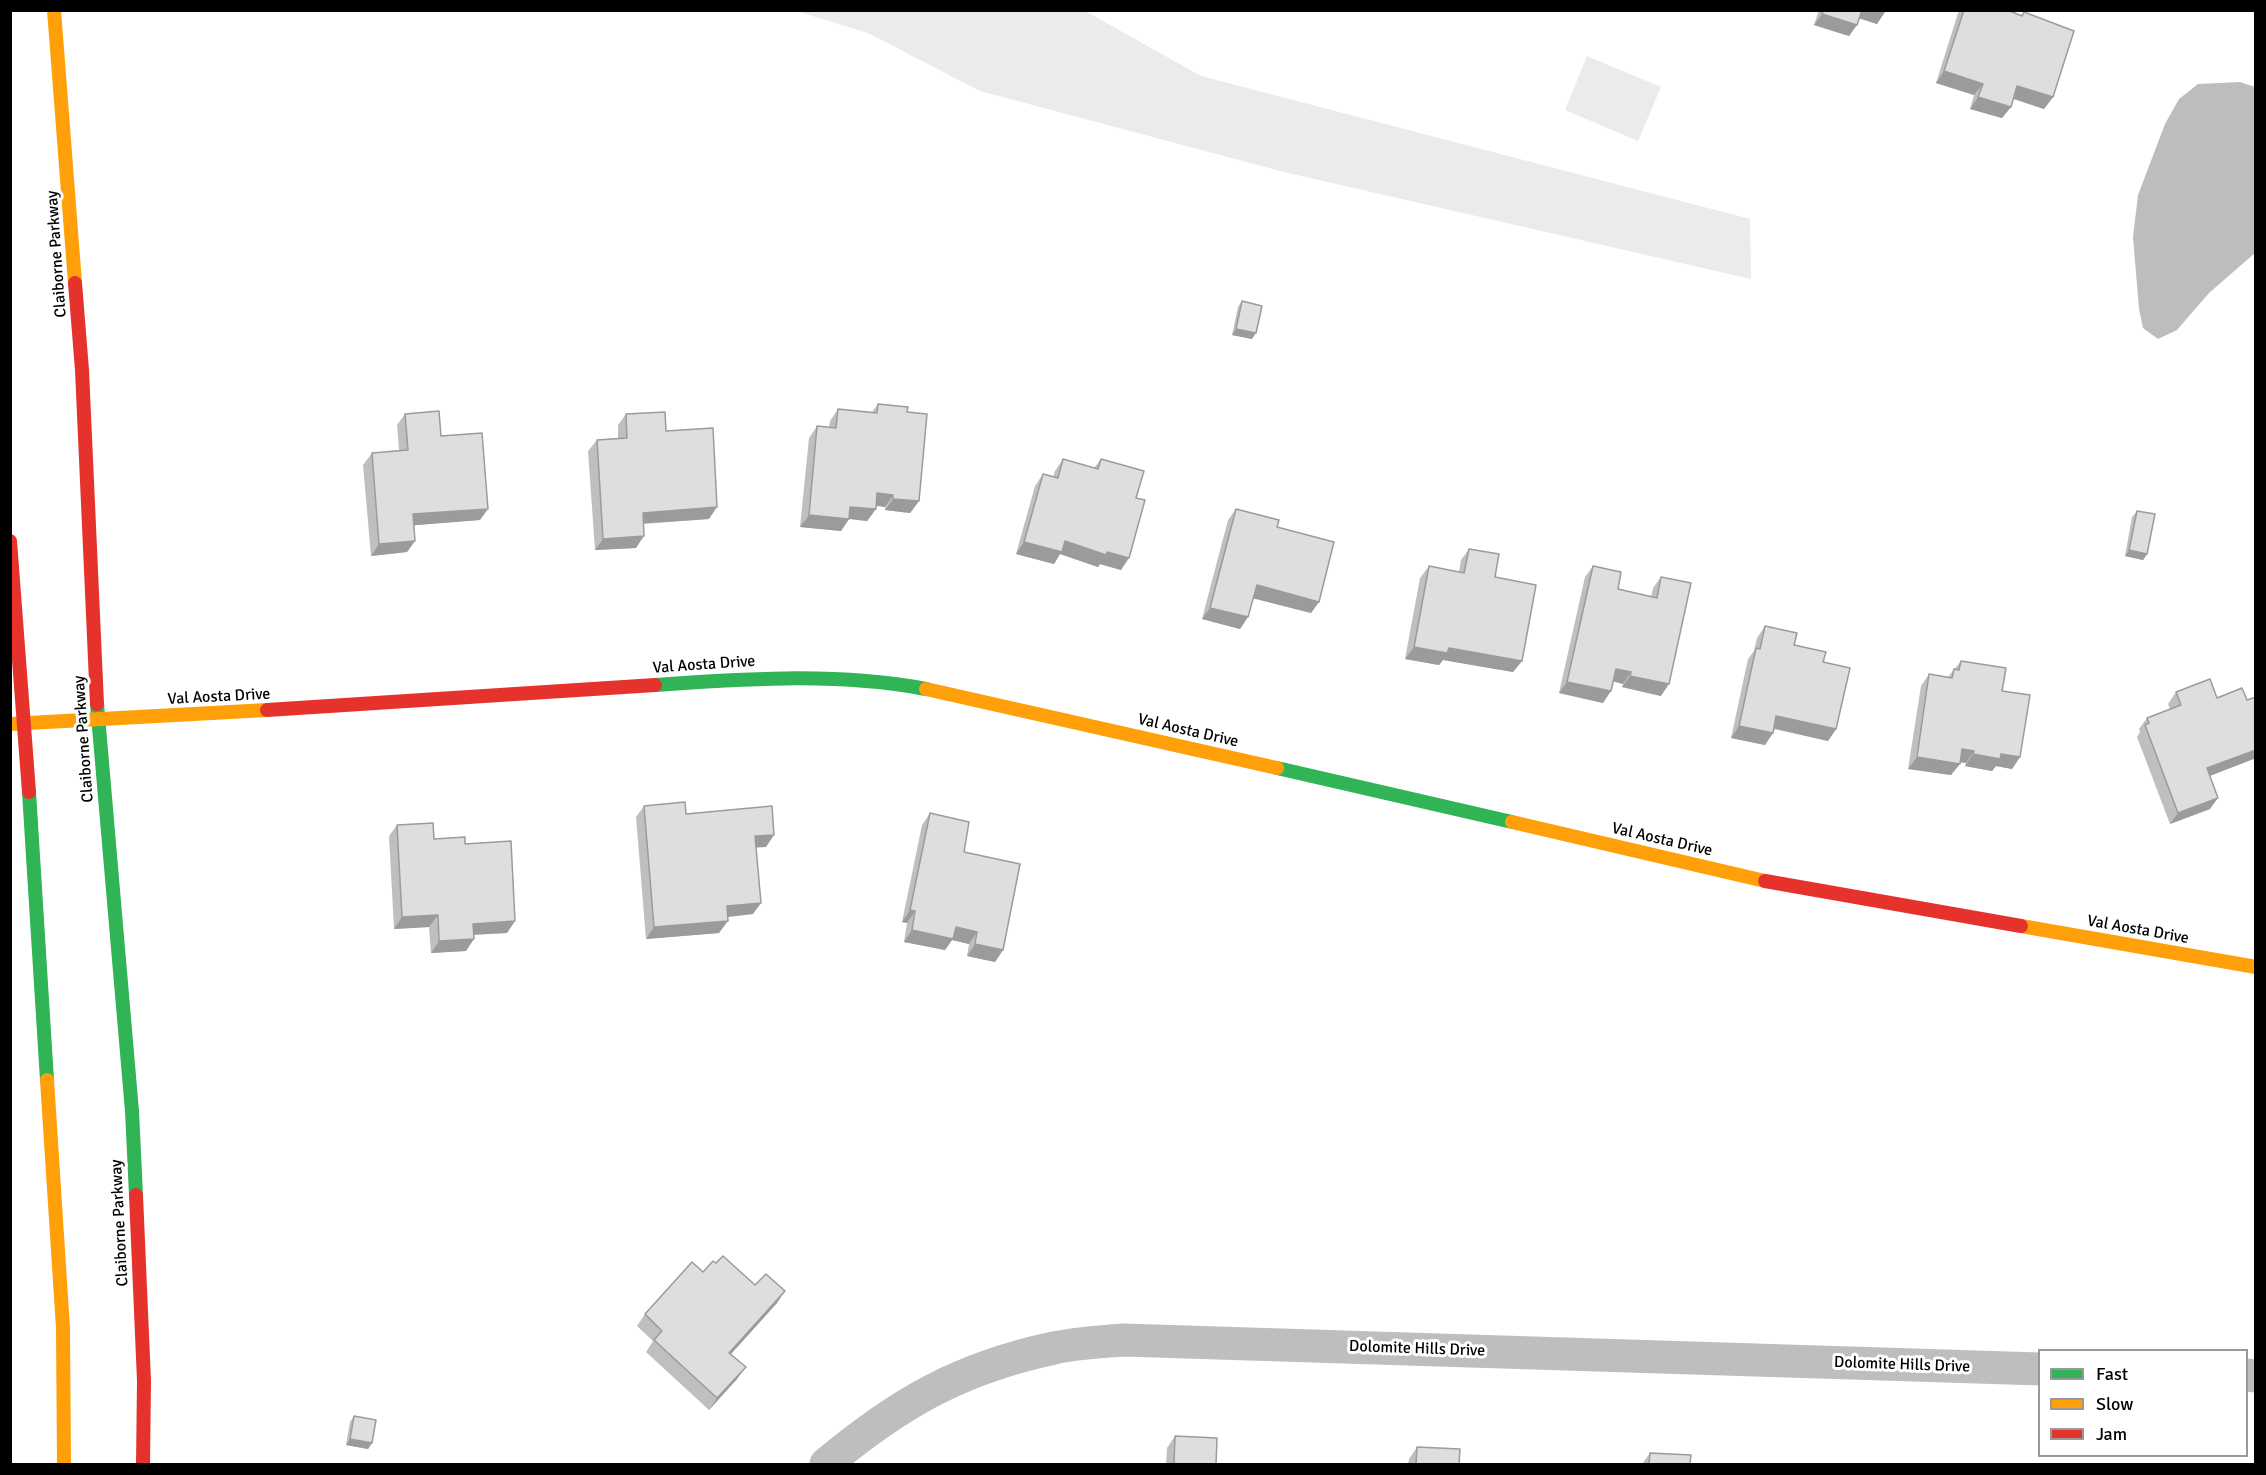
<!DOCTYPE html>
<style>
body{margin:0}
#map{position:relative;width:2266px;height:1475px;overflow:hidden;background:#fff;font-family:Signika,sans-serif}
canvas{display:block}
.frame{position:absolute;inset:0;border:12px solid #000;pointer-events:none}
.legend{position:absolute;left:2038px;top:1349px;width:210px;height:108px;box-sizing:border-box;background:#fff;border:2px solid #999;margin:0;padding:8px 10px;list-style:none;font-size:18px;color:#000}
.legend li{display:flex;align-items:center;gap:12px;height:30px}
.legend b{width:30px;border:2px solid #999}
</style>
<div id="map">
<canvas width="2266" height="1475"></canvas>
<div class="frame"></div>
<ul class="legend">
<li><b style="height:8px;background:#30b455"></b>Fast</li>
<li><b style="height:8px;background:#ff9f0a"></b>Slow</li>
<li><b style="height:8px;background:#e5322d"></b>Jam</li>
</ul>
</div>
<script>
const ctx = document.querySelector('canvas').getContext('2d');
ctx.lineJoin = 'round';
function fillPath(path, color) {
  ctx.fillStyle = color;
  ctx.fill(path, 'evenodd');
}
function strokePath(path, color, width, dash) {
  ctx.strokeStyle = color;
  ctx.lineWidth = width;
  ctx.lineCap = dash ? 'butt' : 'round';
  ctx.setLineDash(dash || []);
  ctx.stroke(path);
}
function label(font, color, halo, rows, align = 'center') {
  ctx.font = font + ' Signika,sans-serif';
  ctx.lineWidth = 6;
  ctx.setLineDash([]);
  ctx.textBaseline = 'middle';
  ctx.strokeStyle = halo;
  ctx.fillStyle = color;
  for (const [text, x, y, turn = 0] of rows) {
    ctx.save();
    ctx.translate(x, y);
    ctx.rotate((+turn || 0) * Math.PI / 180);
    ctx.textAlign = isNaN(turn) ? turn : align;
    if (halo) ctx.strokeText(text, 0, 0);
    ctx.fillText(text, 0, 0);
    ctx.restore();
  }
}
const green = new Path2D(`
 M796 11H1085L1201 76 1750 219 1751 279 1284 172 980 91 868 33Z
 M1587 56 1661 87 1638 141 1565 110Z`);
const water = new Path2D(`
 M2240 82 2255 87V253L2209 293 2177 330 2158 339 2143 328 2139 309 2133 237 2138 195 2165 124 2179 99 2198 84Z`);
const street = new Path2D(`
 M2246 1375 2256 1376
 M826 1464C899 1403 960 1368 1054 1348 1076 1343 1100 1342 1123 1340L2040 1369`);
const fast = new Path2D(`
 M655 685C746 679 836 672 926 689
 M97 704 132 1111 136 1195
 M1277 768 1512 822
 M29 792 47 1080`);
const slow = new Path2D(`
 M54 10 75 283
 M926 689 1277 768
 M10 724 267 710
 M1512 822 1765 881
 M2021 926 2256 967
 M47 1080 63 1328 64 1464`);
const jam = new Path2D(`
 M75 283 82 370 97 704
 M10 541 29 792
 M267 710 655 685
 M1765 881 2021 926
 M136 1195 144 1381 143 1464`);
const wall = new Path2D(`
 M1819 10H1886L1877 24 1859 18 1849 36 1814 25Z
 M1959 10H2007L2021 15 2024 12 2053 97 2044 109 2013 99 2011 107 2002 118 1970 109 1974 95 1936 83Z
 M1242 301 1252 339 1232 335 1238 307Z
 M878 404 907 412 919 501 910 513 885 510V507L876 505V509L867 521 849 519 841 531 800 527 809 438 817 426 829 427 830 421 838 409 872 412Z
 M405 414 441 436 480 520 414 525 415 541 407 552 371 556 363 465 372 453 399 450 397 425Z
 M626 414 666 431 709 519 643 524 636 548 595 550 588 451 597 440 618 438V425Z
 M1063 459 1094 468 1101 459 1136 498 1121 570 1100 564 1098 567 1060 554 1054 564 1016 554 1035 486 1043 474 1053 477 1055 471Z
 M1236 509 1277 527 1319 602 1311 613 1253 598 1248 617 1240 629 1202 619 1228 520Z
 M2137 511 2147 554 2143 560 2125 556 2132 517Z
 M1469 549 1495 577 1522 661 1513 672 1443 660 1439 665 1405 659 1420 578 1429 566 1459 572 1461 560Z
 M1593 566 1618 589 1651 597 1653 588 1661 577V696L1622 687 1623 684 1613 681 1603 703 1559 693 1585 577Z
 M1765 626 1823 662 1836 729 1828 741 1774 729 1765 745 1731 738 1748 659 1754 651 1757 638Z
 M1961 661 2002 691 2020 757 2012 769 1996 766 1992 771 1965 766 1966 763 1960 762 1951 775 1908 769 1921 686 1929 674 1948 677Z
 M2176 692 2217 698 2256 758 2210 776V809L2170 824 2137 737 2140 732 2139 729 2147 718 2170 709 2168 704Z
 M644 806 686 814 766 847H756L753 914 727 917 719 933 646 939 636 817Z
 M930 813 964 852 1003 950 995 962 967 956 969 944 952 940 945 950 904 942 907 923 902 922 922 825Z
 M397 825 434 839 515 921 507 933 474 935 466 951 431 953 429 927 394 929 389 836Z
 M716 1263 755 1285 777 1303 731 1354 737 1379 709 1410 646 1352 653 1341 637 1326 645 1314 703 1272Z
 M354 1416 372 1443 368 1449 346 1445 350 1422Z
 M1175 1436 1216 1464H1166L1167 1448Z
 M1417 1447 1459 1464H1408L1409 1459Z
 M1650 1453 1690 1464H1642Z`);
const shadedWall = new Path2D(`
 M1860 10H1880L1885 12 1877 24 1855 17Z
 M1822 14 1857 25 1849 36 1814 25Z
 M1944 71 1983 84 1974 95 1936 83Z
 M2017 86 2053 97 2044 109 2009 97Z
 M1978 97 2011 107 2002 118 1970 109Z
 M1236 329 1256 333 1252 339 1232 335Z
 M877 493 893 495 885 507 869 505Z
 M893 499 919 501 910 513 885 510Z
 M717 507 709 519 635 524 643 513Z
 M850 507 876 509 867 521 842 518Z
 M488 509 480 520 405 526 413 514Z
 M809 515 849 519 841 531 800 527Z
 M644 536 636 548 595 550 603 539Z
 M415 541 407 552 371 556 379 544Z
 M1065 541 1107 552 1129 558 1121 570 1100 564 1098 567 1060 554 1054 564 1016 554 1024 542Z
 M2129 550 2147 554 2143 560 2125 556Z
 M1257 585 1319 602 1311 613 1248 597Z
 M1210 608 1248 617 1240 629 1202 619Z
 M1414 647 1449 648 1522 661 1513 672 1443 660 1439 665 1405 659Z
 M1616 669 1631 672 1623 684 1608 680Z
 M1630 676 1669 684 1661 696 1622 687Z
 M1567 682 1611 691 1603 703 1559 693Z
 M1776 716 1836 729 1828 741 1768 727Z
 M1739 726 1773 733 1765 745 1731 738Z
 M1962 749 1974 751 1966 763 1953 761Z
 M2256 750V758L2199 780 2207 768Z
 M1973 754H2001L2020 757 2012 769 1996 766 1992 771 1965 766Z
 M1917 757 1960 764 1951 775 1908 769Z
 M2218 798 2210 809 2170 824 2178 813Z
 M774 835 766 847 747 848 755 836Z
 M761 903 753 914 718 918 727 906Z
 M910 910 915 911 907 923 902 922Z
 M438 915 429 927 394 929 402 917Z
 M515 921 507 933 465 935 473 924Z
 M728 921 719 933 646 939 654 927Z
 M956 927 977 932 969 944 952 940 945 950 904 942 912 930Z
 M474 939 466 951 431 953 439 941Z
 M975 944 1003 950 995 962 967 956Z
 M785 1291 777 1303 721 1365 729 1353Z
 M746 1367 737 1379 709 1410 717 1398Z
 M350 1439 372 1443 368 1449 346 1445Z`);
const building = new Path2D(`
 M1823 10H1862L1857 25 1822 14Z
 M1964 10H2007L2022 16 2024 12 2074 31 2053 97 2017 86 2011 107 1978 97 1983 84 1944 71Z
 M1242 301 1262 306 1256 333 1236 329Z
 M878 404 908 407 907 412 927 414 919 501 893 499V495L877 493 876 509 850 507 849 519 809 515 817 426 836 428 838 409 877 413Z
 M439 411 441 436 482 433 488 509 413 514 415 541 379 544 372 453 408 450 405 414Z
 M665 412 666 431 713 428 717 507 643 513 644 536 603 539 597 440 627 438 626 414Z
 M1063 459 1098 469 1101 459 1144 471 1136 498 1145 500 1129 558 1107 552 1106 555 1065 541 1062 552 1024 542 1043 474 1058 478Z
 M1236 509 1279 520 1277 527 1334 542 1319 602 1257 585 1248 617 1210 608Z
 M2137 511 2155 514 2147 554 2129 550Z
 M1469 549 1499 554 1495 577 1536 585 1522 661 1449 648 1447 653 1414 647 1429 566 1464 573Z
 M1593 566 1621 572 1618 589 1657 598 1661 577 1691 583 1669 684 1630 676 1631 672 1616 669 1611 691 1567 682Z
 M1765 626 1797 633 1794 645 1826 652 1823 662 1850 668 1836 729 1776 716 1773 733 1739 726 1756 648 1760 649Z
 M1961 661 2006 668 2002 691 2030 695 2020 757 2001 754 2000 759 1973 754 1974 751 1962 749 1960 764 1917 757 1929 674 1952 678 1954 669 1959 670Z
 M2210 679 2217 698 2242 688 2247 700 2256 697V750L2207 768 2218 798 2178 813 2145 725 2149 723 2147 718 2181 705 2176 692Z
 M685 802 686 814 772 806 774 835 755 836 761 903 727 906 728 921 654 927 644 806Z
 M930 813 969 822 964 852 1020 864 1003 950 975 944 977 932 956 927 953 939 912 930 915 911 910 910Z
 M433 823 434 839 465 837V844L511 841 515 921 473 924 474 939 439 941 438 915 402 917 397 825Z
 M723 1256 755 1285 766 1274 785 1291 729 1353 746 1367 717 1398 654 1340 662 1331 645 1314 692 1262 703 1272 713 1261 716 1263Z
 M354 1416 376 1420 372 1443 350 1439Z
 M1175 1436 1217 1438 1216 1464H1174Z
 M1417 1447 1460 1449 1459 1464H1416Z
 M1650 1453 1691 1455 1690 1464H1649Z`);
const streetNames = [
 ["Claiborne Parkway",57,254,-94],
 ["Val Aosta Drive",704,665,-4],
 ["Val Aosta Drive",219,697,-3],
 ["Val Aosta Drive",1188,731,13],
 ["Claiborne Parkway",84,739,-94],
 ["Val Aosta Drive",1662,840,13],
 ["Val Aosta Drive",2138,930,10],
 ["Claiborne Parkway",120,1223,-93],
 ["Dolomite Hills Drive",1417,1349,2],
 ["Dolomite Hills Drive",1902,1365,2]
];
fillPath(green, '#ebebeb');
fillPath(water, '#bdbdbd');
strokePath(street, '#bebebe', 33);
strokePath(fast, '#30b455', 14);
strokePath(slow, '#ff9f0a', 14);
strokePath(jam, '#e5322d', 14);
fillPath(wall, '#bfbfbf');
fillPath(shadedWall, '#9b9b9b');
fillPath(building, '#dedede');
strokePath(building, '#9b9b9b', 1.5);
label('16px', '#000', '#fff', streetNames);
</script>
